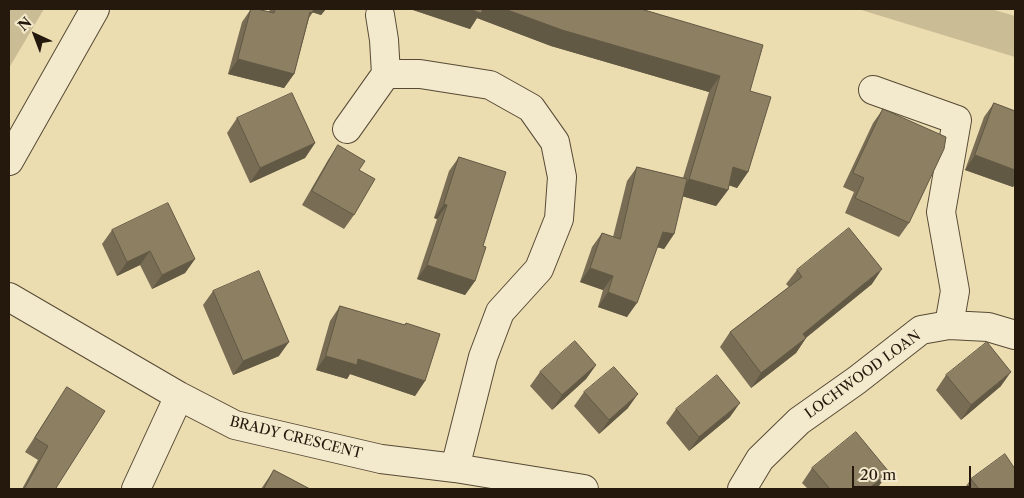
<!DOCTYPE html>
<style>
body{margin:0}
#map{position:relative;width:1024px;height:498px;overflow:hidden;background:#ecddb1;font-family:"Libre Caslon Text",serif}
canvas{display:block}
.frame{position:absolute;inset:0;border:10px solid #24190c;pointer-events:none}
.north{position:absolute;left:10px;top:10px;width:50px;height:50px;-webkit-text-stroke:4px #f3e9cc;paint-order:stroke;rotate:317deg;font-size:14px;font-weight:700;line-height:20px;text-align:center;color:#24190c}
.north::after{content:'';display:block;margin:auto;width:18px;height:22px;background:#24190c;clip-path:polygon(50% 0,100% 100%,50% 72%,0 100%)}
.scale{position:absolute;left:852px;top:466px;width:119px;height:22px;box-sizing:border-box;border:2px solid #24190c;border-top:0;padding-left:6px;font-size:15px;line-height:18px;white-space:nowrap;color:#24190c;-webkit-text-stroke:4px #f3e9cc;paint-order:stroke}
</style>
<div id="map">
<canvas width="1024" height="498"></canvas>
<div class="frame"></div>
<div class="north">N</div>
<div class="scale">20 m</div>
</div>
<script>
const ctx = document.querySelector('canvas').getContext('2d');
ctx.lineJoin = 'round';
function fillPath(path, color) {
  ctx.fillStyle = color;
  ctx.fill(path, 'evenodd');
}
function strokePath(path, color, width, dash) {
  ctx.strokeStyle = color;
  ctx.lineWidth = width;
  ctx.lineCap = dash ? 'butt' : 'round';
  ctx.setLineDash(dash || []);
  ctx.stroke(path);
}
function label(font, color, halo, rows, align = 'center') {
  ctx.font = font + ' "Libre Caslon Text",serif';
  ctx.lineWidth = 4;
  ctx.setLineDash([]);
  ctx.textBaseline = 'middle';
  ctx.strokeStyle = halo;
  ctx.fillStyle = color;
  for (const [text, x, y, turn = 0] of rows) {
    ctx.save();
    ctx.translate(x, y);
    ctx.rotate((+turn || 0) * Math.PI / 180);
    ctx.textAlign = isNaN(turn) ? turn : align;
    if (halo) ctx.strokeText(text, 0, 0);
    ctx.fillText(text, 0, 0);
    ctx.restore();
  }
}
const green = new Path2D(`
 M9 9H44L9 68Z
 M858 9H991L1015 16V57Z`);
const minor = new Path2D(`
 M380 15 384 40 386 74H420L490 85 531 108 555 142 562 177 559 219 539 269 500 312 483 357 455 468
 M873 90 957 120 941 212 955 291 949 325
 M347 129 386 74
 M9 297 179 396 235 425 381 459 455 468 584 489
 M136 489 179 396
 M742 489 760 459 799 421 857 380 921 330 949 325 988 327 1015 335`);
const tertiary = new Path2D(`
 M9 161 95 9`);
const wall = new Path2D(`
 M251 9H257L269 12 270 9H326L321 15 313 12 309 18 294 74 284 88 228 74 242 22Z
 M410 9H641L750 91 748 172 737 188 729 185 728 190 716 206 682 196 674 234 664 249 657 247 627 317 598 307 603 290 580 282 592 247 602 233 613 237 627 181 637 167 683 178 709 92 551 46 477 18 470 29Z
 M994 103 1015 111V184L1013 187 965 170 984 117Z
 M883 109 909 223 899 237 845 213 854 192 843 187 873 123Z
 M237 118 315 143 305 158 250 183 227 133Z
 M338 145 359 170 354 215 344 229 302 205 328 160Z
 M459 157 483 246 475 281 465 295 417 279 437 219 434 218 449 171Z
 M112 230 195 259 185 273 152 289 140 265 117 276 102 244Z
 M797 270 872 284 806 338 796 353 751 388 720 347 730 332 789 287 786 284Z
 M213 291 279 356 233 375 203 305Z
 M340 306 404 325 406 323 425 381 415 396 350 374 347 379 316 370 330 321Z
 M596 365 586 379 552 410 530 386 540 372Z
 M946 375 1001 386 961 420 936 390Z
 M67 387 56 488 59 489H22L38 460 25 452Z
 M584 392 628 408 599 434 574 406Z
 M676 409 730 417 689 451 666 423Z
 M812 468 879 486 876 489H808L802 483Z
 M274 470 310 489H261Z
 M971 479 1015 489H964Z`);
const shadedWall = new Path2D(`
 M309 9H326L321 15 308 11Z
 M410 9H505L720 76 709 92 551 46 477 18 470 29Z
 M238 59 294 74 284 88 228 74Z
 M315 143 305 158 250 183 260 168Z
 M975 155 1015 170V184L1013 187 965 170Z
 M733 167 748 172 737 188 722 183Z
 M689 179 728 190 716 206 678 195Z
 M444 204 447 205 437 219 434 218Z
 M663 232 674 234 664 249 653 246Z
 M150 251 140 265 117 276 127 262Z
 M195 259 185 273 152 289 162 275Z
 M427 265 475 281 465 295 417 279Z
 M590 268 613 276 603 290 580 282Z
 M882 269 872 284 793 348 803 334Z
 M608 292 637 303 627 317 598 307Z
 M806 338 796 353 751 388 761 373Z
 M289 342 279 356 233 375 243 361Z
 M326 356 358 359 425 381 415 396 350 374 347 379 316 370Z
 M596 365 586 379 552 410 562 395Z
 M1011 372 1001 386 961 420 971 405Z
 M638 394 628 408 599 434 609 420Z
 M740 403 730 417 689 451 699 437Z
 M889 472 879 486 876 489H868Z`);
const building = new Path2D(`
 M251 9H257L274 13 275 9H314L312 13 310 12 294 74 238 59Z
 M470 9H483L481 13Z
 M505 9H641L763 45 750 91 771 97 748 172 733 167 728 190 689 179 720 76 562 30Z
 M292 93 315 143 260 168 237 118Z
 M994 103 1015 111V170L975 155Z
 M883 109 946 137 944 149 909 223 855 198 864 178 853 173Z
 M338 145 365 161 359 170 375 179 354 215 312 191Z
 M459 157 506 172 483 246 486 247 475 281 427 265 447 205 444 204Z
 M637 167 687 179 674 234 663 232 637 303 608 292 613 276 590 268 602 233 620 239Z
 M168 203 195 259 162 275 150 251 127 262 112 230Z
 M849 228 882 269 803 334 806 338 761 373 730 332 802 277 797 270Z
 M259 271 289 342 243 361 213 291Z
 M340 306 405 325 406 323 440 334 425 381 358 359 357 365 326 356Z
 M575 341 596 365 562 395 540 372Z
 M987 342 1011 372 971 405 946 375Z
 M614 367 638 394 609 420 584 392Z
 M717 375 740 403 699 437 676 409Z
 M67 387 105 411 56 488 59 489H24L48 446 35 438Z
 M856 432 889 472 868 489H830L812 468Z
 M1005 454 1015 469V489H979L971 479Z
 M274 470 310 489H264Z`);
const streetNames = [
 ["LOCHWOOD LOAN",863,375,-36],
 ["BRADY CRESCENT",296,438,14]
];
fillPath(green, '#cabc95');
strokePath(minor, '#564a35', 30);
strokePath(tertiary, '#564a35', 30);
strokePath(minor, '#f3e9cc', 28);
strokePath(tertiary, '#f3e9cc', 28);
fillPath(wall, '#786d54');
fillPath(shadedWall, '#625945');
fillPath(building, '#8c7f62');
strokePath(building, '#625945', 1);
label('14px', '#24190c', '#f3e9cc', streetNames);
</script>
